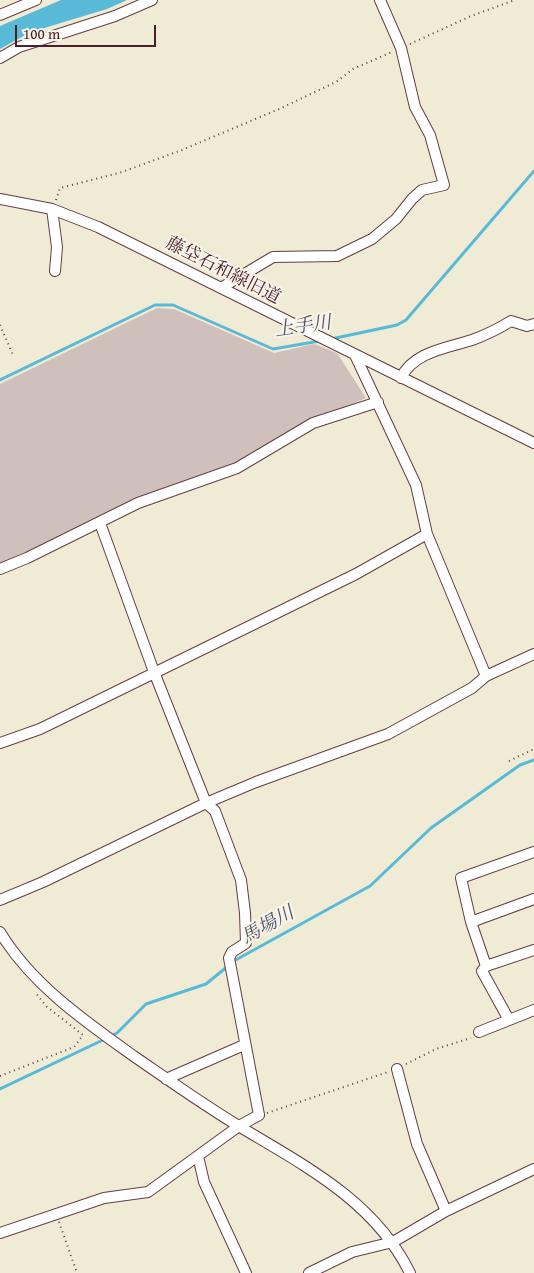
<!DOCTYPE html>
<meta charset="utf-8">
<style>
body{margin:0}
#map{position:relative;width:534px;height:1273px;overflow:hidden;background:#f0ebd5;font-family:"Gentium Book Plus",serif}
canvas{display:block}
.scale{position:absolute;left:15px;top:25px;width:141px;height:22px;box-sizing:border-box;border:2px solid #4a1f2b;border-top:0;padding-left:6px;font-size:15px;line-height:18px;white-space:nowrap;color:#4a1f2b;-webkit-text-stroke:4px #f7f3e8;paint-order:stroke}
</style>
<div id="map">
<canvas width="534" height="1273"></canvas>
<div class="scale">100 m</div>
</div>
<script>
const ctx = document.querySelector('canvas').getContext('2d');
ctx.lineJoin = 'round';
function fillPath(path, color) {
  ctx.fillStyle = color;
  ctx.fill(path, 'evenodd');
}
function strokePath(path, color, width, dash) {
  ctx.strokeStyle = color;
  ctx.lineWidth = width;
  ctx.lineCap = dash ? 'butt' : 'round';
  ctx.setLineDash(dash || []);
  ctx.stroke(path);
}
function label(font, color, halo, rows, align = 'center') {
  ctx.font = font + ' "Gentium Book Plus","Noto Serif JP",serif';
  ctx.lineWidth = 4.5;
  ctx.setLineDash([]);
  ctx.textBaseline = 'middle';
  ctx.strokeStyle = halo;
  ctx.fillStyle = color;
  for (const [text, x, y, turn = 0] of rows) {
    ctx.save();
    ctx.translate(x, y);
    ctx.rotate((+turn || 0) * Math.PI / 180);
    ctx.textAlign = isNaN(turn) ? turn : align;
    if (halo) ctx.strokeText(text, 0, 0);
    ctx.fillText(text, 0, 0);
    ctx.restore();
  }
}
const industrial = new Path2D(`
 M157 308 174 309 274 353 314 344 337 353 366 398 307 423 233 464 152 493 93 519 23 557 0 566V384Z`);
const water = new Path2D(`
 M61 0H127L107 9 31 32 0 49V26Z`);
const stream = new Path2D(`
 M331 339 397 325 406 320 534 171
 M0 380 155 305H173L273 349 320 341
 M232 962 370 886 431 828 520 765 534 760
 M111 1036 117 1033 146 1004 206 984 228 966
 M0 1089 105 1039`);
const path = new Path2D(`
 M410 44 471 16 515 0
 M56 200 60 188 122 172 182 150 279 109 336 82 353 69 392 52
 M0 325 13 355
 M509 761 534 749
 M406 1064 436 1049 471 1038
 M0 1076 74 1047 83 1035 46 1006 35 992
 M267 1113 388 1072
 M59 1222 77 1273`);
const minor = new Path2D(`
 M0 15 36 0
 M0 58 19 47 115 16 152 0
 M0 199 52 209 98 227 534 443
 M52 209 57 247 55 271
 M221 288 273 257 337 256 372 239 396 219 412 199 422 190 444 185 430 135 415 107 401 48 380 0
 M355 355 416 485 427 534 486 676
 M401 378C413 352 447 348 472 340 486 335 498 329 511 321L527 326 534 324
 M0 569 27 558 138 503 237 468 313 423 378 402
 M0 743 40 729 356 574 427 534
 M0 900 43 882 206 803 256 782 388 734 472 688 486 676 534 654
 M471 922 534 899
 M0 932C32 985 86 1022 135 1057 170 1081 205 1106 242 1128 307 1167 375 1202 410 1273
 M486 966 471 922 461 878 534 852
 M509 1020 482 971 486 966 534 950
 M479 1032 534 1010
 M397 1069 417 1144 446 1211
 M166 1079 244 1045
 M198 1156 204 1182 246 1273
 M0 1233 104 1198 148 1192 239 1126 259 1115 229 958 232 952 246 943 245 913 241 880 215 811 206 803 154 672 100 523
 M309 1273 352 1252 393 1242 446 1211 534 1169`);
const streetNames = [
 ["藤垈石和線旧道",223,271,27]
];
const waterNames = [
 ["上手川",303,327,-8],
 ["馬場川",268,926,-29]
];
fillPath(industrial, '#d0c0bc');
fillPath(water, '#59bad8');
strokePath(stream, '#59bad8', 3);
strokePath(minor, '#633e44', 12);
strokePath(path, '#633e44', 2, [1, 4]);
strokePath(minor, '#fff', 10);
label('18px', '#4a1f2b', '#f7f3e8', streetNames);
label('italic 19px', '#4f5568', '#f7f3e8', waterNames);
</script>
